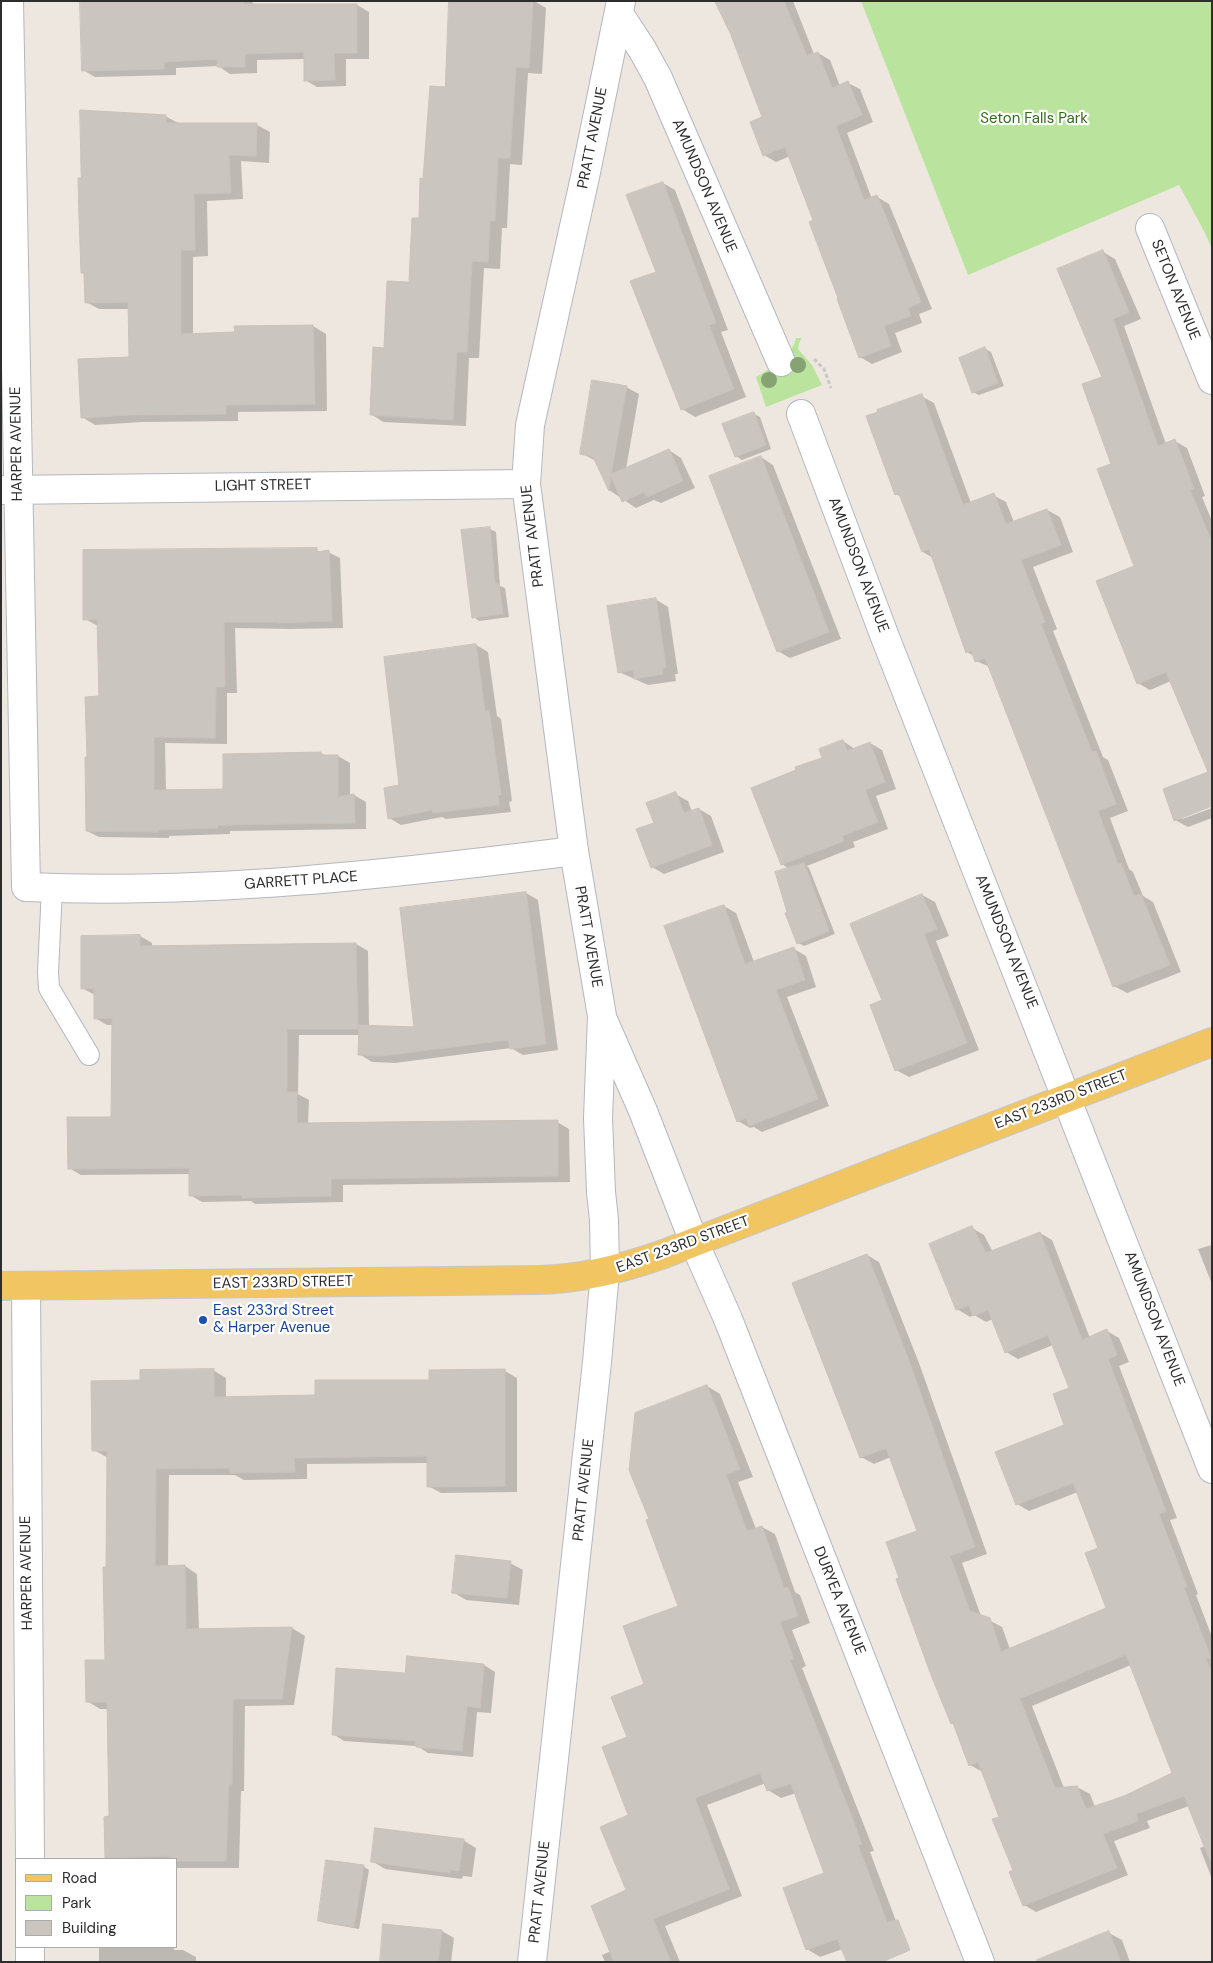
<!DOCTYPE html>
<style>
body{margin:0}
#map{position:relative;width:1213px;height:1963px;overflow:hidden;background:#eee7e0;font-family:"DM Sans",sans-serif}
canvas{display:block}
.frame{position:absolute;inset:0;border:2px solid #2d2d2d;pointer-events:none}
.legend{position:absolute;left:15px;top:1858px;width:162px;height:90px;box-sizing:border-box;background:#fff;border:1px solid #ababab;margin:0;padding:6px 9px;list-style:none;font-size:15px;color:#2d2d2d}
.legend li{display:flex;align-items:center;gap:10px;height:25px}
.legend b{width:25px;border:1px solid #ababab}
</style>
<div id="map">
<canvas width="1213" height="1963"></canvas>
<div class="frame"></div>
<ul class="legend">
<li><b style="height:6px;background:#f1c562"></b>Road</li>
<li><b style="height:14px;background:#bae49d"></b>Park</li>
<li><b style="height:14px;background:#cac5be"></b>Building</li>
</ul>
</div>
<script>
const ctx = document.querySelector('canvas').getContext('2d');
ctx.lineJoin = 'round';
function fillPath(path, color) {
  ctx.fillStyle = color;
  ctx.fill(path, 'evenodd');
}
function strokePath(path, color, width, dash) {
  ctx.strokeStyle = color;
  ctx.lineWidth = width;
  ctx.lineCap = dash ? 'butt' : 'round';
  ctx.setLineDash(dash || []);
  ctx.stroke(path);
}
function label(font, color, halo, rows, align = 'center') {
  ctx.font = font + ' "DM Sans",sans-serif';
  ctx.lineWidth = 4.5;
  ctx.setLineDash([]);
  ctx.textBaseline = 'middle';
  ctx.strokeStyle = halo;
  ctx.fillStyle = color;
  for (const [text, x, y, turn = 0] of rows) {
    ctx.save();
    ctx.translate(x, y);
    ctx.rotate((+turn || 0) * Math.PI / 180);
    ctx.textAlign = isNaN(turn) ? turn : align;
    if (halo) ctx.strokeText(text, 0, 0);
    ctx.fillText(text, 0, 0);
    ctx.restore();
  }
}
const green = new Path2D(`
 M861 1H1212V249L1205 233 1179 185 968 275Z
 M796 338H802L799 343 798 349 812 365 822 385 766 407 756 377C769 370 794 353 796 338Z`);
const shadow = new Path2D(`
 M81 1H251L255 5H357L369 12V59H346V86L317 87 305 80V59L257 60V73L230 74 218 66 176 68V75L95 77 83 70Z
 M451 1H534L546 8 542 74 528 73 522 165 510 164 507 228H502L500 269 484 268 479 358H469L466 426 383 422 371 414 385 349 410 284 424 180 446 88Z
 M728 1H793L814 54 818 53 830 60 840 86 848 83 860 89 873 122 847 133 872 199 877 197 889 204 932 309 919 314 922 323 895 333 902 352 872 364 860 357 815 221 790 156 776 162 764 155V117Z
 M165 116 178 123 257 125 270 132 269 163 241 161 243 199 207 201 208 256 193 257V335L236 334 313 326 326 334 327 411 238 412V421L143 422 95 425 82 417 131 358 129 309H99L86 302V274L82 272Z
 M663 183 675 190 728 330 721 332 746 397 695 417 682 409 658 272Z
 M1103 252 1115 259 1141 319 1124 326 1166 444 1175 441 1187 448 1205 496 1202 497 1212 521V805L1182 816V819L1212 808V818L1188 827 1175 820 1209 773 1171 681 1150 690 1138 683 1136 567 1112 465 1103 377Z
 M985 349 991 352 1004 386 979 395 973 392Z
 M626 387 639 394 626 469 669 450 681 458 695 488 661 503 654 500 636 508 609 490 596 461 581 453Z
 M921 396 934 403 971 503 993 495 1006 502 1014 522 1047 510 1060 517 1073 552 1033 567 1057 629 1053 631 1103 757 1108 760 1128 811 1110 818 1129 869 1133 872 1143 896 1153 902 1181 972 1127 993 1114 986 990 667 976 661 974 656 967 652 933 558 923 552 901 497 896 494Z
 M754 414 760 417 771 449 742 460 736 456Z
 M761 457 773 465 841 639 790 658 778 651Z
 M490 529 496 532 500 586 505 588 509 617 479 621 474 617Z
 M316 550 321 552H328L340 558 343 628 290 629 235 628 237 693H227V744L165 743 166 791 225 790 224 755 321 753 327 757 338 756 350 763V796L354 795 366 802V829L230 831V834L169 836V838L99 837 87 831 89 758 100 698 98 626 85 619Z
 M655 599 668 607 678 674H675L676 681 648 685 619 672Z
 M476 645 488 652 497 716 501 719 512 801 509 802 511 812 446 819 442 817 401 825 389 818 401 786Z
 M843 741 855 749 870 743 882 750 896 789 876 796 888 829 853 842 855 847 807 866 809 868 835 934 804 946 798 943 789 912V869L782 864 824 758Z
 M675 794 688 801 692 812 699 809 711 816 724 852 664 874 652 867 655 824Z
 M526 893 538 900 558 1050 523 1055 511 1048 395 1063 372 1062 359 1054 360 1035H299L298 1094 309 1100 308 1124 557 1122 569 1129 570 1182 343 1185V1202L255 1204 251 1201 202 1202 190 1195V1174L81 1175 69 1168 112 1118 113 1025H107L95 1018V995L82 988 140 936 152 943V947L356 944 368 951 369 1026 415 1028Z
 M922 895 935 902 949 936 936 941 979 1050 909 1077 896 1070 883 1001Z
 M724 906 736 913 754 962 794 949 806 956 816 987 787 997 829 1106 762 1132 754 1127 750 1128 738 1121Z
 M972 1228 984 1235 993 1252 1040 1233 1052 1240 1090 1338 1107 1331 1119 1338 1129 1362 1119 1366 1177 1518 1170 1520 1198 1594 1196 1595 1212 1637V1879L1200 1848 1205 1846 1189 1806 1147 1821 1150 1828 1114 1841 1128 1875 1036 1912 1024 1905 1001 1817 983 1772 970 1765 954 1724 952 1723 900 1579 919 1532 891 1457 874 1464 861 1457 867 1255 879 1262 919 1363 987 1554 962 1563 981 1616 1002 1627 1010 1649 1108 1609 1100 1548 1078 1492 1029 1511 1017 1504 1066 1426 1071 1389 1053 1345 1018 1359 1006 1352 993 1319 986 1322 974 1315 970 1317 957 1309ZM1131 1665 1174 1774 1124 1797 1095 1807 1090 1794 1077 1787 1064 1788 1032 1706Z
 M1212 1245V1284L1198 1249Z
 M213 1370 226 1378V1398L317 1396 505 1371 517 1378V1492L441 1493 428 1486V1463L307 1464V1479L244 1480 235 1475H169L168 1567 185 1566 197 1574 199 1630 292 1628 305 1636 294 1705 245 1706 244 1791H241L239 1868H176V1859H106L105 1818H110L108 1709H100L87 1701 106 1661 108 1458 94 1450 142 1382Z
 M707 1386 720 1394 753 1477 738 1482 756 1529 762 1527 775 1534 795 1592 800 1595 810 1623 792 1630 806 1666 802 1668 867 1833 874 1851 870 1852 899 1929 820 1957 807 1949 825 1873 796 1793 781 1798 768 1790 766 1783 707 1805 742 1896 665 1926 680 1962H605L602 1955 611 1951 627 1890 630 1816 628 1738 646 1685 680 1607 651 1519Z
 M510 1563 523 1570 519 1605 466 1600 453 1592Z
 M408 1658 484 1665 495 1672 491 1713 477 1712 473 1757 428 1753 417 1746 344 1741 333 1734 406 1674Z
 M463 1840 476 1848 472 1877 463 1876 462 1879 385 1869 372 1861Z
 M363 1866 369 1870 359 1929 325 1923 319 1920Z
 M442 1931 454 1938 451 1962H381Z
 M1109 1933 1122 1940 1130 1962H1063Z
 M105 1947H174V1950H183L196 1957V1962H99V1948Z`);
const building = new Path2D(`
 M80 1H244V4H357V53H334L335 80 304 81V52L245 54V67H217V59L164 62V69L82 71Z
 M449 1H533L529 68 516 67 510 158H498L495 221H490L488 262 472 261 467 352H457L453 420 370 415 373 347 384 348 387 281 409 282 412 218H419L420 178 423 179 430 86 445 87Z
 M715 1H784L807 56 818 52 832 88 848 81 862 115 836 126 864 200 877 195 921 302 908 308 911 316 884 326 891 346 859 358 837 299 838 298 809 222 813 220 785 147 763 156 750 122 762 117 731 35Z
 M80 110 166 115V123H257L256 156 229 155 231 193 194 194 195 250H181V334L235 332 234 326 313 325 315 404 226 405V414L129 415 81 418 78 359 129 357 128 302 85 303 84 273H81L79 217 78 178H81Z
 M663 182 716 323 709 325 734 389 681 410 630 281 656 272 626 195Z
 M1103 250 1129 312 1113 319 1158 446 1175 439 1194 489 1190 490 1212 542V806L1174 821 1163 789 1208 772 1166 672 1137 684 1096 581 1134 566 1097 469 1111 464 1082 384 1102 377 1057 269Z
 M985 347 998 383 972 393 959 358Z
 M592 380 627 386 611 474 669 449 683 481 647 497 644 492 622 502 611 476 609 491 593 457 580 454Z
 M922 394 963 505 994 493 1006 524 1047 509 1061 545 1021 560 1045 622 1041 624 1092 752 1096 751 1116 804 1098 811 1118 864 1121 863 1134 896 1141 894 1170 965 1113 987 985 658 975 662 971 650 966 653 929 549 922 552 899 494 895 495 866 416 878 412 877 410Z
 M754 412 766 445 735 457 722 424Z
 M761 456 829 632 777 652 709 476Z
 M490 527 495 584H499L503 614 472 618 461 530Z
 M317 548V552L329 550 332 621 277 623V622H224L225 687H216L215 738 154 737V790L223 789V754L321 752V755H338V797L354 794 355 823 218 825V828L158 830V832L86 831 85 757H87L85 697 99 696 97 619 83 620V550Z
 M656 598 666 667 663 668V674L634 679 633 670 618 673 607 606Z
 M476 644 485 711 489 710 501 795H498L499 805 433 813 432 810 388 819 384 788 399 785 384 657Z
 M843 740 847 751 870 742 885 782 865 790 878 822 842 836 844 841 781 865 751 788 796 770 795 767 822 758 819 749Z
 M676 792 684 813 699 808 712 845 651 868 636 829 654 823 646 803Z
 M804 863 829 931 797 944 785 913 787 912 775 872Z
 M526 892 546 1044 510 1049 508 1040 382 1056 358 1055 359 1025 414 1027 400 908Z
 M922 894 937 929 924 934 967 1043 895 1071 870 1005 882 1000 850 924Z
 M724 905 745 964 794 947 805 980 776 990 818 1099 749 1126 746 1118 737 1122 664 926Z
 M140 935V946L356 943 358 1029H287V1092H297V1123L558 1120V1176L331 1179V1196L242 1198V1195L189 1196V1168L68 1169 67 1117H111L112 1018 94 1019V988L81 989V936Z
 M972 1226 986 1253 1040 1232 1082 1340 1107 1329 1117 1355 1108 1359 1166 1511 1159 1514 1187 1587 1184 1588 1211 1658 1206 1659 1212 1674V1861H1210L1184 1796 1136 1814 1138 1821 1103 1834 1117 1868 1023 1906 1009 1872 1013 1870 992 1819 999 1817 978 1762 969 1766 953 1723 951 1724 931 1675 896 1579 899 1578 886 1542 917 1531 886 1448 860 1458 792 1283 867 1254 907 1355 975 1547 950 1556 970 1611 990 1618 1001 1652 1106 1608 1085 1553 1098 1548 1073 1483 1016 1505 995 1452 1064 1425 1053 1394 1069 1388 1048 1335 1005 1353 988 1310 973 1316 969 1305 956 1310 929 1244ZM1126 1655 1172 1773 1124 1796 1086 1809 1077 1786 1055 1788 1020 1699Z
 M214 1369V1397L315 1395V1380H429V1370L505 1369V1486L427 1487V1456L294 1458 295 1472 230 1473V1468L156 1469 155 1566 185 1565 186 1629 292 1627 282 1699H233L232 1784H229L226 1861H176V1859H169V1856L105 1858 104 1817 109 1816 107 1702H86L85 1660H105L103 1567H106L107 1451H92L91 1381 140 1380V1370Z
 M707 1385 740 1469 726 1475 747 1531 762 1526 784 1588 788 1587 798 1616 780 1622 794 1659 790 1660 855 1825 862 1844 858 1845 887 1922 898 1920 910 1950 882 1962H847L837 1939 806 1950 783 1888 824 1873 791 1784 767 1791 760 1773 695 1798 729 1889 653 1919 671 1962H614L591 1906 626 1890 600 1827 628 1815 602 1747 627 1737 611 1697 644 1684 623 1626 678 1606 646 1520 649 1519 629 1470 635 1413Z
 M456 1555 511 1561 507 1598 452 1593Z
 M407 1656 484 1664 480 1708 467 1706 462 1751 416 1747V1741L332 1735 336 1668 405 1673Z
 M375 1828 464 1839 459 1871 450 1870V1873L371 1862Z
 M326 1860 364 1865 354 1927 318 1921Z
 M383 1924 442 1930 438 1962H380Z
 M1109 1931 1121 1962H1037V1960Z`);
const path = new Path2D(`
 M814 359 824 369 831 388`);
const lane = new Path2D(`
 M52 888 48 972 49 988 89 1055`);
const street = new Path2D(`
 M9 1 26 887C209 895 392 874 574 851
 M619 14 642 49 658 78 781 362
 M1150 228 1212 380
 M801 414 885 637 1212 1469
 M1 490 526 484
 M694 1242 728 1319 980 1962
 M26 1286 30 1859
 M30 1947V1962`);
const secondary = new Path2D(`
 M604 1022 643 1111 694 1242
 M532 1962 597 1362 605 1272 604 1220 601 1192 598 1118 602 1016 574 851 526 484 530 425 585 177 621 1`);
const primary = new Path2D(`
 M1 1286 538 1280C581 1279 620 1269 661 1255L1212 1042`);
const trees = [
 [798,365],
 [769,380]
];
const markers = [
 [203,1320,5,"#1a4fb4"]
];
const parkNames = [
 ["Seton Falls Park",1034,119]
];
const streetNames = [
 ["PRATT AVENUE",593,138,-79],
 ["AMUNDSON AVENUE",704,186,67],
 ["SETON AVENUE",1175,290,68],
 ["HARPER AVENUE",17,444,-91],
 ["LIGHT STREET",263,486,-1],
 ["PRATT AVENUE",533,536,-97],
 ["AMUNDSON AVENUE",858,565,69],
 ["GARRETT PLACE",301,881,-4],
 ["PRATT AVENUE",588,937,80],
 ["AMUNDSON AVENUE",1006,942,68],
 ["EAST 233RD STREET",1061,1100,-21],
 ["EAST 233RD STREET",683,1245,-20],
 ["EAST 233RD STREET",283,1283,-1],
 ["AMUNDSON AVENUE",1154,1319,69],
 ["PRATT AVENUE",584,1490,-84],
 ["HARPER AVENUE",27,1573,-91],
 ["DURYEA AVENUE",839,1601,68],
 ["PRATT AVENUE",540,1892,-84]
];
const transitNames = [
 ["East 233rd Street",213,1311],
 ["& Harper Avenue",213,1328]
];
fillPath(green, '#bae49d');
fillPath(shadow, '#0003');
fillPath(building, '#cac5be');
strokePath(building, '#cac2b9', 1);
strokePath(lane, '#b3b7c0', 22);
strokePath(street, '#b3b7c0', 30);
strokePath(secondary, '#b3b7c0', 30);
strokePath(primary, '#c8c8c8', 30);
strokePath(path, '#c8c8c8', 3, [4, 2.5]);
strokePath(lane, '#fff', 20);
strokePath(street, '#fff', 28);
strokePath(secondary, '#fff', 28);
strokePath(primary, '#f1c562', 28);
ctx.fillStyle = '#87a374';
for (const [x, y] of trees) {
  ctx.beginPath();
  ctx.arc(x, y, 8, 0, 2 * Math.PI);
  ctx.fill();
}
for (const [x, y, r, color] of markers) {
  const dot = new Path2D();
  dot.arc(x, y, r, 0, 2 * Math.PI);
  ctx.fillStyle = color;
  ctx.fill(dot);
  strokePath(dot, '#fff', 2);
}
label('15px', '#326b1b', '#fff', parkNames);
label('15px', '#2d2d2d', '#fff', streetNames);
label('15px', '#164399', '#fff', transitNames, 'left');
</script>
